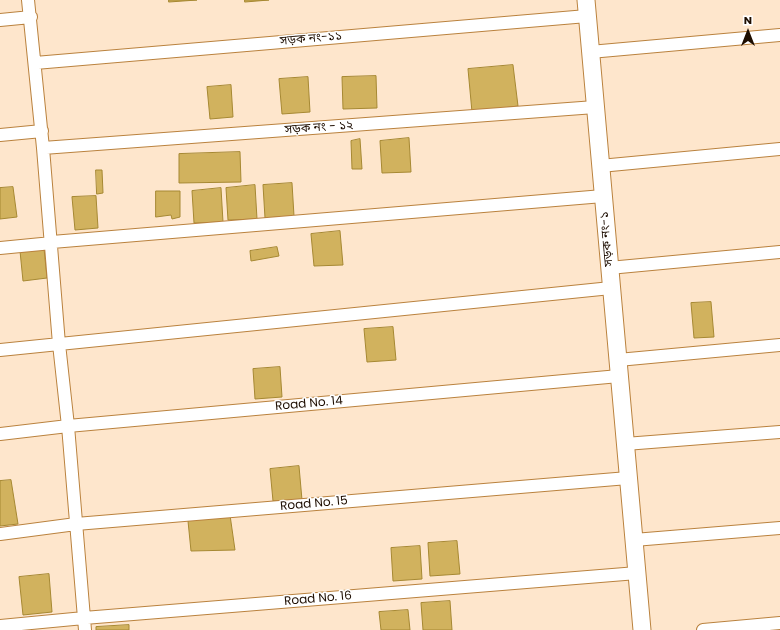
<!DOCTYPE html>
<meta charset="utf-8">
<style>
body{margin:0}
#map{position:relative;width:780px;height:630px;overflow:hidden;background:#fee6cc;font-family:Poppins,sans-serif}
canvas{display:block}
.north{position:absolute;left:728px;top:12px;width:40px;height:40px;-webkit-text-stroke:3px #fff;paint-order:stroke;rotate:0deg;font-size:11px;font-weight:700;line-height:16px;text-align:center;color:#1d0d00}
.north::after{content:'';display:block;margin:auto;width:14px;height:18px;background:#1d0d00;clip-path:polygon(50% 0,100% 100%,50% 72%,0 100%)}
</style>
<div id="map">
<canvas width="780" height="630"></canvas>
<div class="north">N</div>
</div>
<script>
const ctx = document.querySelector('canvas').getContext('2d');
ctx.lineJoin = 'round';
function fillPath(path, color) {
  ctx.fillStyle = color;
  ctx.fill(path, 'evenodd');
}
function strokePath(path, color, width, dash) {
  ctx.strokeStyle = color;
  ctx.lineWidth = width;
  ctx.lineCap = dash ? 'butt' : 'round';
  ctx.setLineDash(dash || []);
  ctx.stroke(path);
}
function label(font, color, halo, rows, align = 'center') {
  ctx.font = font + ' Poppins,"Noto Sans Bengali",sans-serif';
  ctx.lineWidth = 3;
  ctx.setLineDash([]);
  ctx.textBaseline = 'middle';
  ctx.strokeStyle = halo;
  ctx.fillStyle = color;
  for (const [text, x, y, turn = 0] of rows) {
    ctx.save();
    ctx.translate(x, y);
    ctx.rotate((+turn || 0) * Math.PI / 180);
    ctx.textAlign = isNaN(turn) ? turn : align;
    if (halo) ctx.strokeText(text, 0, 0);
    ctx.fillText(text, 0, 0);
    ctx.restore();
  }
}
const building = new Path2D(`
 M169 0H197L169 2Z
 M245 0H269L245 2Z
 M513 65 518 106 472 112 468 69Z
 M376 76 377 108 343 109 342 77Z
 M308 77 310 112 282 114 279 79Z
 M231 85 233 117 210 119 207 87Z
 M409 138 411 172 382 173 380 141Z
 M360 139 362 169H352L351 141Z
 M240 152 241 182 179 183V154Z
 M96 170H102L103 193 97 194Z
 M292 183 294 216 265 218 263 185Z
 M255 185 257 219 228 220 226 188Z
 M13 187 17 217 0 219V188Z
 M221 188 223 222 194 223 192 191Z
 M156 191H180V217L172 219 171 215 156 217Z
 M96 196 98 228 75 230 72 197Z
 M340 231 343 265 314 266 311 234Z
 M277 247 279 256 251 261 250 251Z
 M44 248 47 278 23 281 20 251Z
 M711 302 714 337 694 338 691 303Z
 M393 327 396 360 367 362 364 329Z
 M280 367 282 397 255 399 253 369Z
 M299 466 302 500 273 501 270 469Z
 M11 480 18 524 0 526V481Z
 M230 515 235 550 191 551 188 521Z
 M457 541 460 574 430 576 428 543Z
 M420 546 422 579 393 581 391 548Z
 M49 574 52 612 23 615 19 577Z
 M450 601 452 630H423L421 603Z
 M408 610 410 630H381L379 612Z
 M129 625V630H96V627Z`);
const street = new Path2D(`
 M28 0 43 148 59 344 68 426 85 630
 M0 20 31 17
 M590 52 780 35
 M35 63 587 16
 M0 135 42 131
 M43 148 595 107
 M600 166 780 149
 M52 242 603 196
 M0 248 52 243
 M609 268 780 252
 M0 350 611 288
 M618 360 780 345
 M0 434 68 426 619 376
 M625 444 780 432
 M0 534 76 524 628 478
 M634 540 780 528
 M0 626 84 618 637 573
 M703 630 780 623`);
const secondary = new Path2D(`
 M586 0 642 630`);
const streetNames = [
 ["সড়ক নং-১১",311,39,-5],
 ["সড়ক নং - ১২",319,128,-4],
 ["সড়ক নং-১",607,239,-95],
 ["Road No. 14",309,404,-5],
 ["Road No. 15",314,504,-5],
 ["Road No. 16",318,599,-5]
];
fillPath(building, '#d1b25e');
strokePath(building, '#a68832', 1);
strokePath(street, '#ba823e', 14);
strokePath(secondary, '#ba823e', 19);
strokePath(street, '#fff', 12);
strokePath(secondary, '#fff', 17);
label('12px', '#1d0d00', '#fff', streetNames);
</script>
